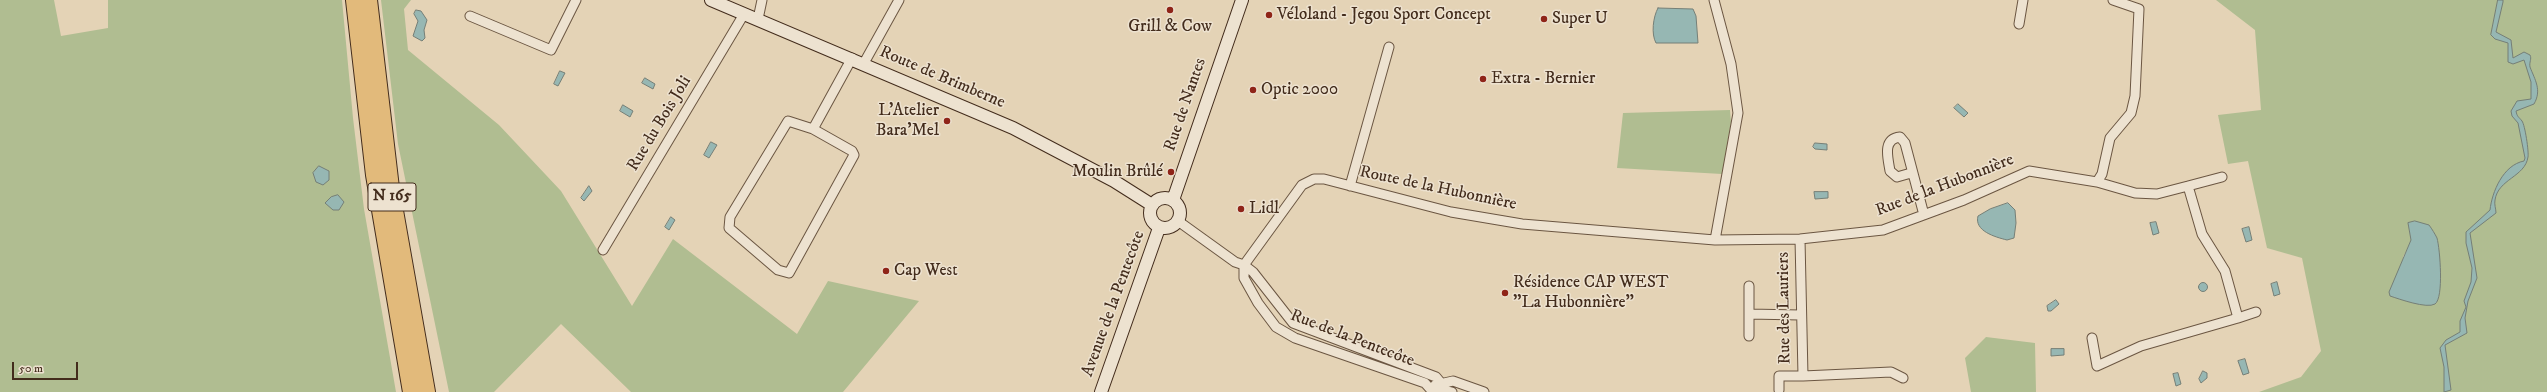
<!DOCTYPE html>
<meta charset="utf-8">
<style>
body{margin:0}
#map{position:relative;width:2547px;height:392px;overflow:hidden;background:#e4d3b6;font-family:"IM FELL DW Pica",serif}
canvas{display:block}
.scale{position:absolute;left:12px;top:362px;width:66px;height:18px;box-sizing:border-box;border:2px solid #432c1c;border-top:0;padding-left:5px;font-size:12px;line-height:14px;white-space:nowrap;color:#432c1c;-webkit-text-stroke:3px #ede2d0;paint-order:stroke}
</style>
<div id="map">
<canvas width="2547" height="392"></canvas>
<div class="scale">50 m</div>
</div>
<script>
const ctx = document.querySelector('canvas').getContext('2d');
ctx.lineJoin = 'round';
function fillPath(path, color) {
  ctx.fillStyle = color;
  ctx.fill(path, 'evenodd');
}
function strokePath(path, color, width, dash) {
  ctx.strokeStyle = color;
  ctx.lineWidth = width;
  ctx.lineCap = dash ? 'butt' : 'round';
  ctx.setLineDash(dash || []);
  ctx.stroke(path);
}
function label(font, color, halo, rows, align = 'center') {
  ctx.font = font + ' "IM FELL DW Pica",serif';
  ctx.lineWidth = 3;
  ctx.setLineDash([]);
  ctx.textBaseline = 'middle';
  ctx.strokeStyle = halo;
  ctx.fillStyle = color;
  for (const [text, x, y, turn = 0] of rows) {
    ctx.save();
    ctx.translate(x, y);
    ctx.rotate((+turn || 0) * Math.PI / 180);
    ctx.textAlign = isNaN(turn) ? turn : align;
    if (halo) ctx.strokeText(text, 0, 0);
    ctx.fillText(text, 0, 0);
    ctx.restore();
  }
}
const green = new Path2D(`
 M0 0H54L61 36 108 28V0H342L353 118 364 209 396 392H0Z
 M381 0H411L404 9 408 50 499 125 561 191 632 306 673 239 797 334 828 281 919 301 843 392H631L561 324 494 392H449L398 144Z
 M2216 0H2547V392H2259L2301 377 2321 351 2302 258 2267 248 2248 161 2228 164 2218 115 2261 110 2255 30ZM2408 223 2434 305 2403 257 2412 240Z
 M1730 110 1731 122 1722 174 1617 168 1623 113Z
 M1986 337 2035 343 2036 392H1971L1965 358Z`);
const water = new Path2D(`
 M2498 0H2503V2L2496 32 2511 40 2513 58 2524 52 2530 55C2532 59 2529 62 2530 67 2535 80 2542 90 2534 104L2516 111C2517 117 2519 117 2522 121 2525 125 2529 152 2528 157 2525 177 2498 179 2495 200 2494 204 2496 209 2496 213L2470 233 2477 278 2468 301 2465 318 2467 333 2445 345 2451 390 2444 392V367L2440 348 2446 340 2460 332V321L2466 307 2464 301 2471 282 2472 268 2466 243V232L2490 210C2492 192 2503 165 2524 161L2525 158 2518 123 2512 116 2511 111 2517 101 2531 99V82L2524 60 2513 64 2508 62V43L2495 39 2491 35Z
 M1658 8 1693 9 1696 16 1698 43H1656C1651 34 1653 17 1658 8Z
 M416 10 421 11 427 20 424 30 425 38 422 41 413 36 418 21 414 14Z
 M560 71 565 73 558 86 554 84Z
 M645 78 655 84 653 89 642 83Z
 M1958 104 1968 113 1964 117 1954 108Z
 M623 105 633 111 630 117 620 111Z
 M711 142 717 145 709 158 704 155Z
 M1815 143 1827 144V150L1815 149 1813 147Z
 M319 166 329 171V180L323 185 316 182 313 173Z
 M589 186 592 191 584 201 581 198Z
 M1828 192V198L1815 199 1814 192Z
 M338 195 344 202 339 210H333L325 203 331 197Z
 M2008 203 2015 210 2016 223 2014 238 2007 240C1995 237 1974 231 1978 216L1990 209Z
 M671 217 675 220 669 230 665 227Z
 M2415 221 2429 225C2432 229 2435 234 2437 238 2440 249 2444 298 2435 304 2427 309 2399 299 2390 296L2389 292 2411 240 2408 223Z
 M2156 222 2159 233 2153 235 2150 223Z
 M2249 227 2252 240 2246 242 2242 229Z
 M2277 282 2280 294 2274 296 2271 284Z
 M2198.5 287a4.5 4.5 0 1 1 9 0a4.5 4.5 0 1 1-9 0Z
 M2056 300 2059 304 2051 311H2048L2047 306Z
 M2064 349V355L2051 356V349Z
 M2245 359 2249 373 2243 375 2238 361Z
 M2203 371 2207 373V378L2201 383 2199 379Z
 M2178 373 2181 384 2176 386 2173 374Z`);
const street = new Path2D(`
 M1714 0 1731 64 1738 113 1715 240
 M470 16 551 50 576 0
 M758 19 762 0
 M2019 24 2023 0
 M864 63 899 0
 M788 121 813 129 852 151 854 155 789 273 778 270 729 228 730 217Z
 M813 129 852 58
 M1911 173 1897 177 1890 171C1888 158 1882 139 1900 137L1905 143 1924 215
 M2097 182 2102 174 2110 138 2131 113 2135 96 2139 9 2113 0
 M1350 186 1389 47
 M2188 186 2222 177
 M1178 221 1235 262 1244 265 1253 272 1293 323 1436 377 1441 383 1438 392
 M1800 239 1803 376 1891 372 1903 378
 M603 250 744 14
 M1244 265 1302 185 1314 179H1324L1451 212 1522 224 1715 240 1800 239 1883 230 1964 200 2029 171 2097 182 2135 193 2157 194 2188 186 2202 234 2225 271 2238 318 2141 346 2097 366 2092 338
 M1244 265V278L1258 303 1276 327 1295 338 1425 383 1433 392
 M1749 286V336
 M1749 314 1800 315
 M2238 318 2256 312
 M1435 385 1453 381 1484 392
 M1436 388 1452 392
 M1779 390V376H1803`);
const secondary = new Path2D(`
 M711 0 1013 128 1114 181 1152 205
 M1150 213a15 15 0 1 1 30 0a15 15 0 1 1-30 0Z
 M1173 200 1242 0
 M1101 392 1159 228`);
const highway = new Path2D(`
 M354 0 374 175 411 392
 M369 0 391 188 427 392`);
const markers = [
 [1170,10,4,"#8f2418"],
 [1269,15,4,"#8f2418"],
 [1544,19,4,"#8f2418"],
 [1483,79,4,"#8f2418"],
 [1253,90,4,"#8f2418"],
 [947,121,4,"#8f2418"],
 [1171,172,4,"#8f2418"],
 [1241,209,4,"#8f2418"],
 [886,271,4,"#8f2418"],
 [1505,293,4,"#8f2418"]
];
const shields = [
 [392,197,48]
];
const shieldNames = [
 ["N 165",392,197]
];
const poiNames = [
 ["Véloland - Jegou Sport Concept",1277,15],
 ["Super U",1552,19],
 ["Grill & Cow",1170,27,"center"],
 ["Extra - Bernier",1491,79],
 ["Optic 2000",1261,90],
 ["L'Atelier",939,111,"right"],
 ["Bara'Mel",939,131,"right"],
 ["Moulin Brûlé",1163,172,"right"],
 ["Lidl",1249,209],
 ["Cap West",894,271],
 ["Résidence CAP WEST",1513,283],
 ["\"La Hubonnière\"",1513,303]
];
const streetNames = [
 ["Route de Brimberne",942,78,23],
 ["Rue de Nantes",1186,105,-71],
 ["Rue du Bois Joli",660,124,-59],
 ["Rue de la Hubonnière",1945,186,-21],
 ["Route de la Hubonnière",1438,189,12],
 ["Avenue de la Pentecôte",1114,304,-70],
 ["Rue des Lauriers",1785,308,-91],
 ["Rue de la Pentecôte",1352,339,21]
];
fillPath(green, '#b0bd91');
fillPath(water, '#96b7b3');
strokePath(water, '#757f77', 1);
strokePath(street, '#6b5642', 11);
strokePath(secondary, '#432c1c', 14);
strokePath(highway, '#432c1c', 18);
strokePath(street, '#ede2d0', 9);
strokePath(secondary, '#ede2d0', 12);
strokePath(highway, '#e2ba7b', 16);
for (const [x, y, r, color] of markers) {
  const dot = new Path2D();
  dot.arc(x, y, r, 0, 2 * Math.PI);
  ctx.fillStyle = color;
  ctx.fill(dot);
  strokePath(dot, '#ede2d0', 1.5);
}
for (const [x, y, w] of shields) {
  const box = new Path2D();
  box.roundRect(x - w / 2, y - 14, w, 28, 3);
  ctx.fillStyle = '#ede2d0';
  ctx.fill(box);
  strokePath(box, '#432c1c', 1);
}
label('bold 16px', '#432c1c', null, shieldNames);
label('17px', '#432c1c', '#ede2d0', poiNames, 'left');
label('17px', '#432c1c', '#ede2d0', streetNames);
</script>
